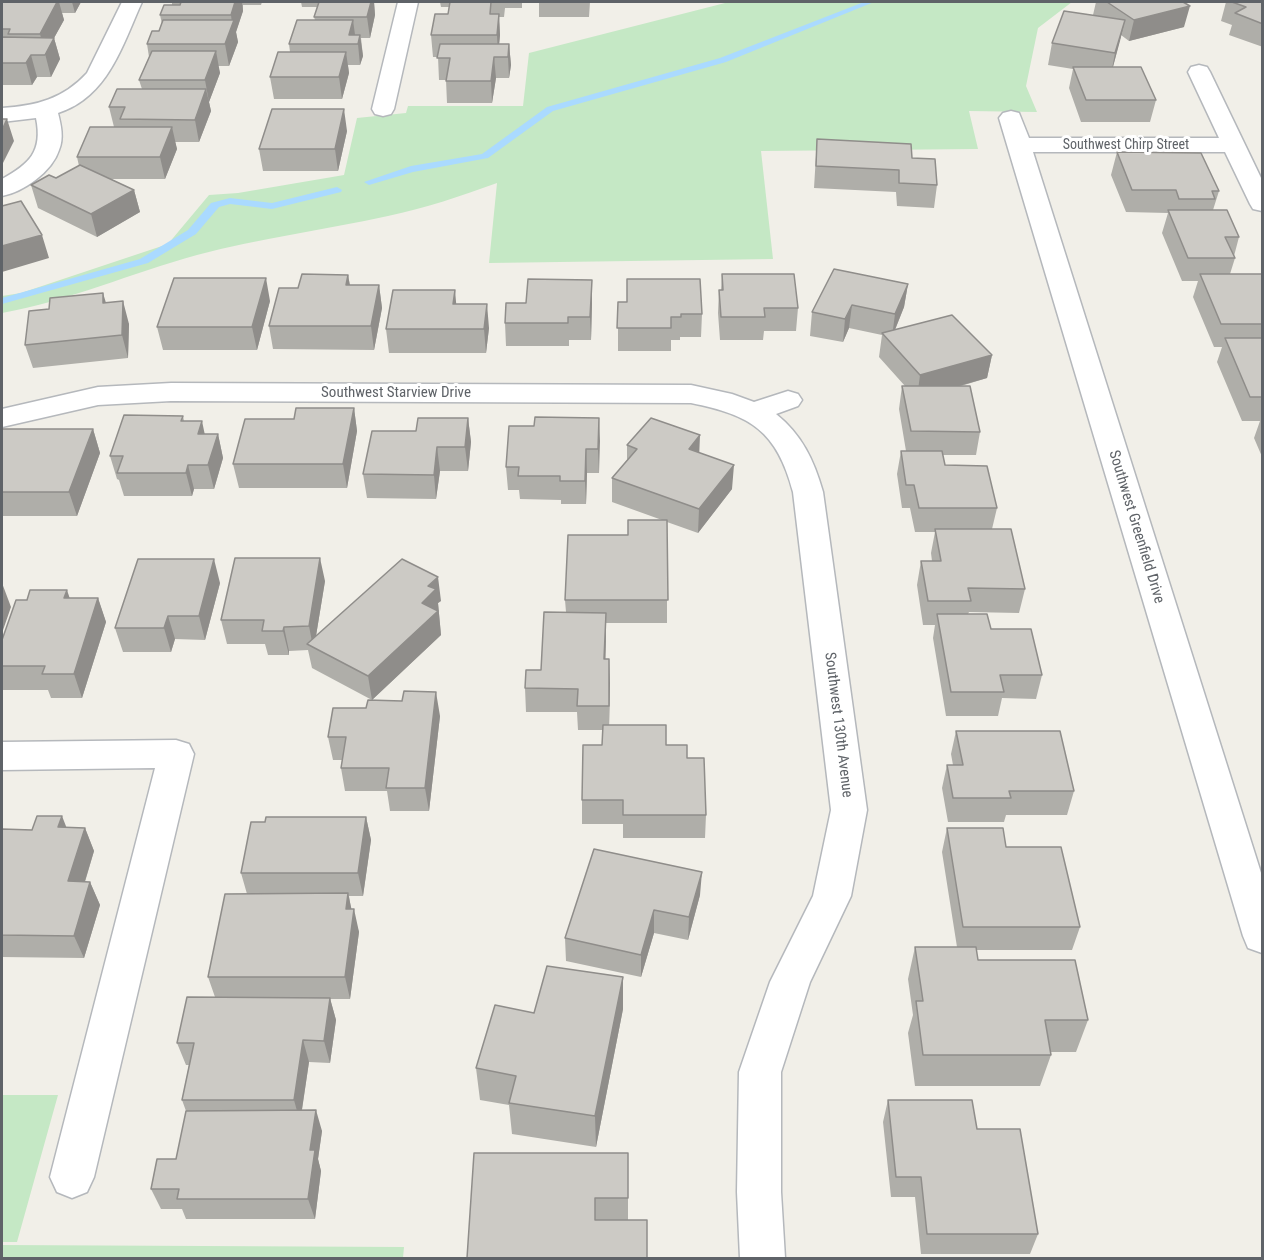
<!DOCTYPE html>
<style>
body{margin:0}
#map{position:relative;width:1264px;height:1260px;overflow:hidden;background:#f1efe8;font-family:"Roboto Condensed",sans-serif}
canvas{display:block}
.frame{position:absolute;inset:0;border:3px solid #5f6368;pointer-events:none}
</style>
<div id="map">
<canvas width="1264" height="1260"></canvas>
<div class="frame"></div>
</div>
<script>
const ctx = document.querySelector('canvas').getContext('2d');
ctx.lineJoin = 'round';
function fillPath(path, color) {
  ctx.fillStyle = color;
  ctx.fill(path, 'evenodd');
}
function strokePath(path, color, width, dash) {
  ctx.strokeStyle = color;
  ctx.lineWidth = width;
  ctx.lineCap = dash ? 'butt' : 'round';
  ctx.setLineDash(dash || []);
  ctx.stroke(path);
}
function label(font, color, halo, rows, align = 'center') {
  ctx.font = font + ' "Roboto Condensed",sans-serif';
  ctx.lineWidth = 6;
  ctx.setLineDash([]);
  ctx.textBaseline = 'middle';
  ctx.strokeStyle = halo;
  ctx.fillStyle = color;
  for (const [text, x, y, turn = 0] of rows) {
    ctx.save();
    ctx.translate(x, y);
    ctx.rotate((+turn || 0) * Math.PI / 180);
    ctx.textAlign = isNaN(turn) ? turn : align;
    if (halo) ctx.strokeText(text, 0, 0);
    ctx.fillText(text, 0, 0);
    ctx.restore();
  }
}
const green = new Path2D(`
 M729 2H1072L1038 28 1026 86 1037 112 969 111 978 149 761 151 773 259 489 263 497 183C461 196 426 208 388 216 325 230 260 238 197 255 131 273 69 301 2 313V296L21 293 168 244 209 195 238 193 344 175 357 118 406 113 408 106H523L529 53Z
 M2 1095H58L17 1242H2Z
 M2 1245 404 1247 403 1258H2Z`);
const stream = new Path2D(`
 M864 2H874L726 62 553 111 488 158 413 172 369 185 364 182 411 166 482 154 547 107 720 58Z
 M337 187 342 190 341 192 272 209 230 204 219 207 196 234 148 263 2 304V298L140 259 188 230 211 203 230 198 272 203Z`);
const minor = new Path2D(`
 M122 2H142C122 46 108 97 58 113 61 125 64 138 59 150 52 172 23 192 2 196V179C29 164 43 152 36 118L2 122V108C36 106 63 99 87 73Z
 M398 2H418L394 109 391 114 383 116 375 114 372 109Z
 M1199 65 1207 67 1210 72 1262 180V211L1253 209 1250 204 1225 152H1033L1262 876V953L1248 948 1243 936 999 118 1003 113 1011 111 1019 113 1029 138H1219L1188 72 1191 67Z
 M171 383 691 385 732 394 754 402 788 391 798 394 802 400 798 406 776 414C802 435 814 460 823 492L867 810 851 896 810 982 781 1072V1192L785 1258H740L737 1192 739 1072 770 982 813 896 831 810 793 492C777 431 751 415 691 403L171 401 98 405 2 427V409L98 387Z
 M176 740 189 744 194 754 94 1177 87 1192 72 1198 57 1192 50 1177 155 768 2 770V742Z`);
const wall = new Path2D(`
 M2 2H81L75 13H62L64 20 54 38 60 59 51 77H37L32 85H2Z
 M172 2H262L261 5H243V11L236 32 238 42 229 66H218L220 73 209 102 211 111 199 142H175L177 149 165 179H111L134 190 140 212 97 237 38 208 31 185 56 178 79 166 77 157 114 127 109 107 142 89 139 80 149 57 147 44 159 31 162 24 160 15 172 5Z
 M301 2H374L375 15 370 38H361L363 56 360 65H348L349 73 342 99H274L270 77 290 52 289 44 315 20 314 17 317 7H302Z
 M440 2H522V8H505L504 17H499L500 35 499 44H509L511 65 509 78H496L492 103H447L446 80H439L438 57H433L431 35 448 14 449 7H441Z
 M539 2H590L589 17H539Z
 M1096 2H1183L1184 27 1129 41 1121 35 1113 67 1156 100 1150 122H1081L1069 88 1073 69 1048 65 1052 43 1093 15Z
 M1226 2H1263V47L1229 35 1232 25 1221 21Z
 M347 131 338 171H263L259 149Z
 M817 139 912 158 937 185 934 208 897 206 896 192 814 188Z
 M1117 152 1219 191 1213 210 1239 237 1234 256 1235 258 1230 274H1263V459L1254 438 1260 421H1242L1217 362 1222 347H1214L1193 297 1198 281H1182L1162 233 1168 213 1126 212 1111 175Z
 M722 274 798 308 796 331H764L763 340H720L718 313 719 290H721Z
 M348 275 350 285H379L382 308 374 350 273 349 269 326 298 288Z
 M908 284 904 307 895 330 992 355 987 378 961 386 980 432 976 455H943L945 465 997 508 992 529 1025 589 1019 613 969 612 968 614 991 629 1042 675 1036 699 1002 698 998 716H946L933 638 935 625H923L917 585 921 561H932L931 553 935 532H915L910 508H902L897 474 901 451H906L899 409 902 386H905L879 357 882 335 849 328 843 342 810 336 812 312Z
 M270 301 257 350H163L157 327Z
 M618 302 702 314 701 337H680V340H671V351H618Z
 M106 303 129 324 128 358 33 368 25 345Z
 M592 303 591 340H569V346H506L505 323Z
 M456 304 489 328 486 353H389L386 329Z
 M354 408 357 431 347 488H239L233 464 294 419Z
 M183 416 184 421 205 434H218L223 458 214 489H194L192 496H124L119 480 117 479 110 456Z
 M468 418 471 442 468 471H440L436 499 367 498 363 474 416 431Z
 M599 418V473H587L586 504H561V500L520 499 519 490H508L506 467 534 426Z
 M2 429H93L100 453 77 516H2Z
 M627 445 699 453 732 489 698 533 667 522V623H606L605 659H609V725L666 745 687 758 706 815 705 838H623V824H582V800L602 745 603 730H578L577 712H526L525 688 541 670 566 612 565 600 628 535 662 520 612 502V478L627 460Z
 M325 581 316 636 441 601 438 603 441 635 372 700 312 668 308 650 289 651V655H268L265 644H227L221 620Z
 M220 583 205 640 175 639 171 652H123L115 628Z
 M69 598H98L106 622 82 698H51L48 690H2V640Z
 M440 716 429 811H390L387 791H345L341 768 342 760H333L328 737Z
 M956 731 1074 791 1067 815H1006L1004 822H948L942 788 947 765H953L951 754Z
 M366 817 371 840 363 896H349L351 909 359 932 350 999H330L336 1020 330 1063 309 1062 302 1110 322 1131 318 1159 321 1171 315 1219H186L182 1209H161L151 1189 176 1159 186 1111 182 1100 189 1065H186L177 1043 215 997 208 977 247 894 241 873 265 822Z
 M67 827 85 828 94 851 85 882H90L100 905 84 958 2 957V829L32 830Z
 M947 828 1006 847 1080 927 1072 950H976L978 960 1088 1020 1076 1052H1051V1055L1040 1086H915L908 1033 913 1015 908 979 915 947H957L942 852Z
 M700 895 688 940 654 933 641 977 566 961 565 938Z
 M623 977V1009L596 1147 512 1134 509 1105 480 1100 476 1068 534 1013Z
 M888 1100 977 1129 1038 1234 1030 1254H921L915 1197H891L883 1122Z
 M628 1153V1220L467 1258Z`);
const shadedWall = new Path2D(`
 M57 2H59L64 20 54 38 60 59 51 77 40 34Z
 M72 2H81L75 13Z
 M235 2H242L243 11 236 32 238 42 229 66 225 44 232 24 231 15Z
 M371 2H374L375 15 370 38 367 17Z
 M1190 6 1184 27 1129 41 1134 20Z
 M499 14 500 35 498 57 497 35Z
 M353 20 356 42 349 35Z
 M1125 20 1120 41 1111 74 1115 53Z
 M360 35 363 56 360 65 358 44Z
 M509 44 511 65 509 78 508 57Z
 M216 51 220 73 209 102 205 80Z
 M346 52 349 73 342 99 339 77Z
 M31 55 37 77 32 85 26 63Z
 M494 57 496 78 492 103 491 81Z
 M206 89 211 111 199 142 195 120Z
 M344 109 347 131 338 171 335 149Z
 M7 119 14 141 2 165V130Z
 M172 127 177 149 165 179 160 157Z
 M134 190 140 212 97 237 91 214Z
 M42 235 49 258 2 272V246Z
 M348 275 352 298 346 285Z
 M266 278 270 301 257 350 252 327Z
 M592 280V303L591 340 590 317Z
 M908 284 904 307 892 337 895 314Z
 M379 285 382 308 374 350 371 326Z
 M455 290 457 313 453 304Z
 M103 293 110 316 103 303Z
 M123 301 129 324 128 358 122 335Z
 M487 304 489 328 486 353 484 329Z
 M852 305 849 328 843 342 845 319Z
 M992 355 987 378 917 398 920 375Z
 M354 408 357 431 347 488 343 464Z
 M468 418 471 442 468 471 465 447Z
 M599 418 600 441 599 473 598 449Z
 M202 421 207 445 198 434Z
 M93 429 100 453 77 516 69 492Z
 M218 434 223 458 214 489 208 465Z
 M700 435 699 459 689 449Z
 M437 447 440 471 436 499 434 475Z
 M586 449 587 473 586 504 585 481Z
 M188 465 194 489 192 496 186 473Z
 M734 465 732 489 698 533 699 509Z
 M320 558 325 581 314 648 313 647 309 626Z
 M214 559 220 583 205 640 199 616Z
 M438 577 441 601 438 603 441 635 372 700 368 676 428 586Z
 M2 583 11 607 2 633Z
 M67 590 75 614 64 598Z
 M98 598 106 622 82 698 74 674Z
 M606 613V636L605 683 604 659Z
 M168 616 175 639 171 652 164 628Z
 M284 627 289 651V655L283 631Z
 M609 659 610 683 609 730Z
 M436 692 440 716 429 811 425 788Z
 M62 816 71 839 58 827Z
 M366 817 371 840 363 896 358 873Z
 M85 828 94 851 78 904 68 881Z
 M702 872 700 895 688 940 689 917Z
 M90 882 100 905 84 958 74 936Z
 M348 893 353 916 346 909Z
 M354 909 359 932 350 999 345 977Z
 M654 910V933L641 977V955Z
 M623 977V1009L596 1147 595 1116Z
 M330 998 336 1020 330 1063 324 1041Z
 M303 1040 309 1062 300 1122 294 1100Z
 M316 1110 322 1131 318 1159 321 1171 315 1219 308 1199 310 1150Z`);
const building = new Path2D(`
 M2 2H57L40 34H8L10 29H2Z
 M172 2H235L231 15H160L164 5H180L181 2Z
 M319 2H371L367 17H314Z
 M450 2H491L490 14H499L497 35H431L435 14H448Z
 M1107 2H1183L1190 6 1134 20Z
 M1232 2H1263V24L1235 13 1246 7Z
 M1064 11 1125 20 1115 53 1052 43Z
 M163 20H234L225 44H147L152 31H159Z
 M297 20H353L349 35H360L358 44H289Z
 M2 37 54 38 45 55H31L26 63H2Z
 M440 44H509L508 57H494L491 81H446L450 58H437Z
 M152 51H216L205 80H139Z
 M278 52H346L339 77H270Z
 M1073 67H1141L1156 100H1086Z
 M117 89H206L195 120 120 119 125 107H109Z
 M272 109H344L335 149H259Z
 M2 119H7L2 130Z
 M90 127H172L160 157H77Z
 M817 139 911 144 912 158 935 159 937 185 899 183V170L816 166Z
 M1117 152 1201 153 1219 191H1212L1215 199H1179L1176 190H1132Z
 M80 165 134 190 91 214 31 185 49 175 56 178Z
 M21 201 42 235 2 246V206Z
 M1168 210H1227L1239 237H1225L1235 258H1188Z
 M834 269 908 284 895 314 852 305 845 319 812 312Z
 M302 274 348 275 346 285H379L371 326H269L279 288H298Z
 M722 274H794L798 308H764L765 317H721L719 290H723Z
 M1200 274H1263V324H1221Z
 M174 278H266L252 327H157Z
 M528 279 592 280 590 317H568V323H505L506 303H526Z
 M627 279H700L702 314H681V317H671V328H617L618 302H627Z
 M393 290H455L453 304H487L484 329H386Z
 M103 293V303L123 301 122 335 25 345 29 311 49 309 50 298Z
 M952 315 992 355 920 375 882 333Z
 M1225 338H1263V397H1250Z
 M902 386H970L980 432 911 431Z
 M296 408H354L343 464H233L245 419H294Z
 M124 415 183 416 181 421H202L198 434H218L208 465H188L186 473H117L123 456H110Z
 M535 417 599 418 598 449H586L585 481H560V476H518L519 467H506L509 426H534Z
 M418 418H468L465 447H437L434 475 363 474 372 431H416Z
 M651 418 700 435 689 449 734 465 699 509 612 478 637 449 627 445Z
 M2 429H93L69 492H2Z
 M901 451H942L945 465 987 466 997 508H919L914 485H906Z
 M628 520H667L668 600H565L568 535H628Z
 M935 529H1011L1025 589 968 588 971 601H928L921 561H941Z
 M235 558H320L309 626 284 627 283 631H262L264 620H221Z
 M138 559H214L199 616H168L164 628H115Z
 M402 559 438 577 428 586 436 589 422 603 438 611 368 676 307 644Z
 M30 590H67L64 598H98L74 674H42L45 666H2V640L16 600H27Z
 M544 612 606 613 604 659H609V706H577L578 689 525 688 526 670H541Z
 M937 614H987L991 629H1031L1042 675H1000L1004 692H951Z
 M404 691 436 692 425 788H386L389 768H341L346 737H328L333 708H366L368 700 402 701Z
 M603 725H666V745H687V758H704L706 815H623V800H582L583 745H602Z
 M956 731H1060L1074 791H1009L1011 798H953L947 765H963Z
 M37 816H62L58 827 85 828 68 881 90 882 74 936 2 935V829L32 830Z
 M266 817H366L358 873H241L251 822H265Z
 M947 828H1003L1006 847H1061L1080 927H963Z
 M594 849 702 872 689 917 654 910 641 955 565 938Z
 M348 893 346 909H354L345 977H208L225 894Z
 M915 947H976L978 960H1075L1088 1020H1045L1051 1055H923L916 1001H923Z
 M547 966 623 977 595 1116 509 1103 516 1076 476 1068 495 1005 534 1013Z
 M187 997 330 998 324 1041 303 1040 294 1100H182L194 1043H177Z
 M888 1100H972L977 1129H1020L1038 1234H927L921 1177H896Z
 M316 1110 310 1150H315L308 1199H177L179 1189H151L157 1159H176L186 1111Z
 M474 1153H628V1198H595V1220H647V1258H467Z`);
const farStreetnames = [
 ["Southwest Chirp Street",1126,145]
];
const streetNames = [
 ["Southwest Starview Drive",396,393],
 ["Southwest Greenfield Drive",1136,527,73],
 ["Southwest 130th Avenue",838,725,83]
];
fillPath(green, '#c5e8c5');
fillPath(stream, '#aadaff');
strokePath(minor, '#b5b8bc', 3);
fillPath(minor, '#fff');
fillPath(wall, '#afaea9');
fillPath(shadedWall, '#8f8d8a');
fillPath(building, '#cccac5');
strokePath(building, '#8f8d8a', 1.5);
label('14px', '#5f6368', '#fff', farStreetnames);
label('15px', '#5f6368', '#fff', streetNames);
</script>
